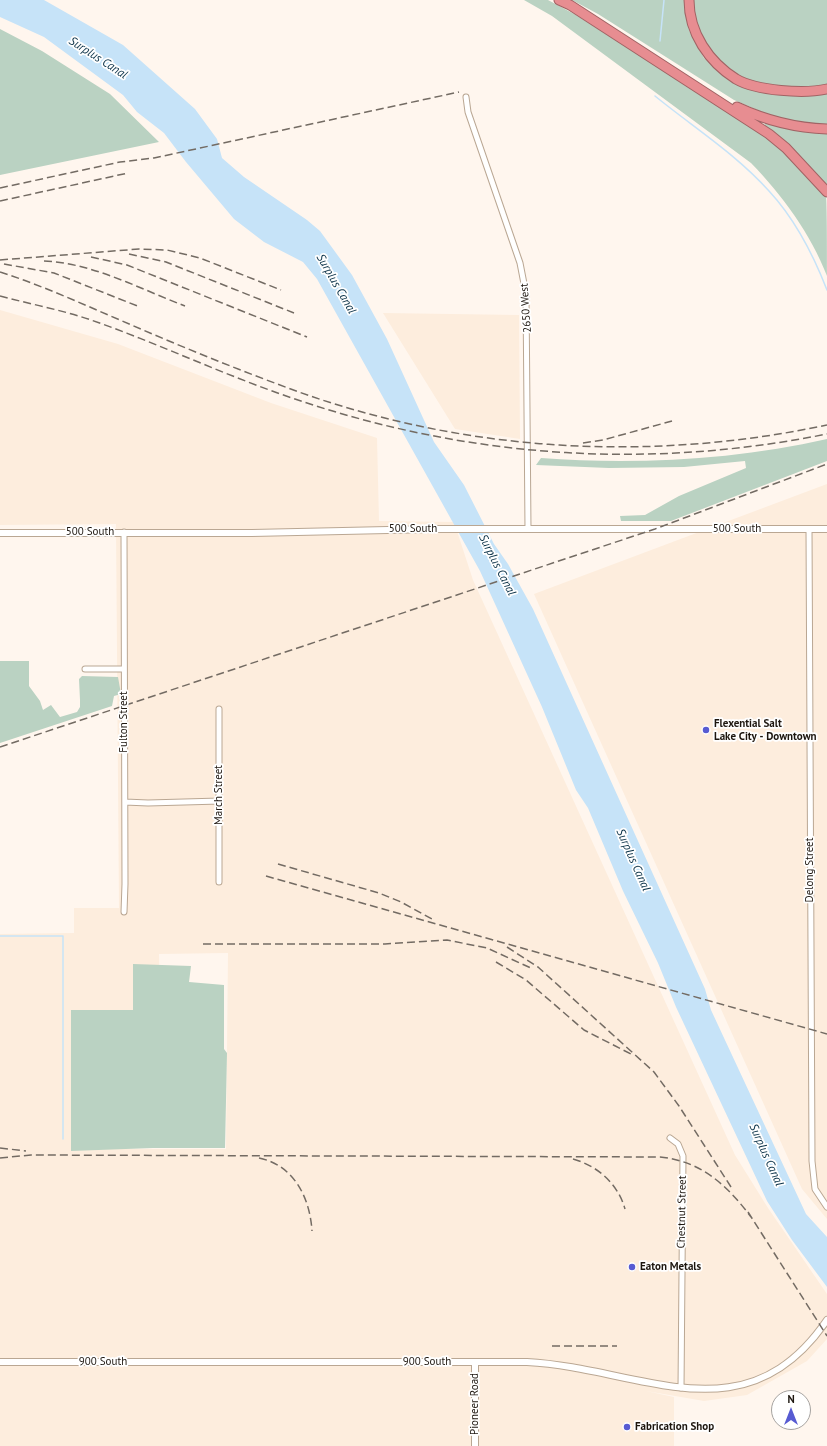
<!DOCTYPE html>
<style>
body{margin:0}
#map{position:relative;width:827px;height:1446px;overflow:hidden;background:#fff6ee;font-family:"PT Sans",sans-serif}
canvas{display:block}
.north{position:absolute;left:771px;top:1390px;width:40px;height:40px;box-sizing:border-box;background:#fff;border:1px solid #a5a29f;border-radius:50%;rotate:0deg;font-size:11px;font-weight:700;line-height:16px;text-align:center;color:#1d160f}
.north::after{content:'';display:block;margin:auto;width:14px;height:18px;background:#575bd2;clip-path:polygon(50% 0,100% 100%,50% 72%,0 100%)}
</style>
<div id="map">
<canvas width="827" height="1446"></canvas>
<div class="north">N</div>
</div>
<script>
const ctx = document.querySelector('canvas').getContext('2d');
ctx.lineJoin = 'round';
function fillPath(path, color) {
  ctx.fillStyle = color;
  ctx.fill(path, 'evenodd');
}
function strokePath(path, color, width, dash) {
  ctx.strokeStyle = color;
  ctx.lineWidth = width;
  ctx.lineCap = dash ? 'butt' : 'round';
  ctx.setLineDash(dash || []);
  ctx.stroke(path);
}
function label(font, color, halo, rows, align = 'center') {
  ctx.font = font + ' "PT Sans",sans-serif';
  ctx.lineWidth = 3.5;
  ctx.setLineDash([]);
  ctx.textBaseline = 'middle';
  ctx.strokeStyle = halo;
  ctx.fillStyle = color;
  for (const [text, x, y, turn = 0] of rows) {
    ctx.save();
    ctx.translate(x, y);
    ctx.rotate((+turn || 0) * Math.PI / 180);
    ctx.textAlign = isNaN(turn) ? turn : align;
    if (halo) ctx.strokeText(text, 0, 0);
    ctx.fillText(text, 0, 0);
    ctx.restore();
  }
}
const built = new Path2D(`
 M0 310 118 344 271 403 377 438 379 521 454 522 473 580 735 1155 768 1208 827 1294V1339L807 1361 747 1395 704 1401 646 1391 674 1397V1446H0V934L74 933V908H119L116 524 0 525ZM228 953 226 1149H77L160 1011 159 954Z
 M383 313 519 315 520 439 455 429Z
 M827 484V1219L802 1189 534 594Z`);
const green = new Path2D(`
 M524 0H548L576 15 755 129C774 143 816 176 826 196 827 203 827 264 827 276 811 234 782 195 751 163L552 16Z
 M572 0H684L689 30 696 44 704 58 725 76 738 83 827 91V127C816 125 804 125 793 122 772 117 753 108 734 100L598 14Z
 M690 0H827V85C793 91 746 88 719 63 712 56 704 44 699 36 694 26 693 11 690 0Z
 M0 29 42 51 110 94 159 142 0 175Z
 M766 122 827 133V186L801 157 764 126Z
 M827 439V461L671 521H621L620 516 645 515 679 496 746 468 745 461 684 467 609 468 536 465 541 458C633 465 737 460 827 439Z
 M0 661H29V686L40 701 43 710 51 705 60 717 77 712 80 707V700L79 679 82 676 118 677 121 694 114 696 112 706 0 743Z
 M133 964 191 966 189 982 224 985V1049L227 1053 225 1148H153L71 1151V1010H133Z`);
const water = new Path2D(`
 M0 0H44L123 45 195 109 217 139 222 158 244 177 307 220 320 231 352 275 369 306 387 339 434 442 464 485 494 544 508 564 533 609 705 989 711 1010 806 1214 827 1237V1287L792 1240 767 1201 676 1007 658 963 623 891 588 808 576 790 542 707 480 571 317 279 303 262 264 242 234 219 186 162 164 133 137 112 123 95 44 37 0 17Z`);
const stream = new Path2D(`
 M660 41 664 0
 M655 96C693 127 736 154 769 191 795 219 813 254 827 290
 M0 936H63V1139`);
const minor = new Path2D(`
 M466 97 468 112 520 263 526 294 528 529
 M809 529 812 1161 815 1189 827 1207
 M85 669H124
 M125 802 148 803 220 801
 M219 882V709
 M124 912 125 884 124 532
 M670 1138 678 1144 683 1156 681 1388`);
const tertiary = new Path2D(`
 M0 533H252L433 529H827
 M0 1362H527C641 1368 745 1440 827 1320
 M475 1362V1446`);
const motorway = new Path2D(`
 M559 0 570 5 769 134 786 148 827 192
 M689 0C689 33 709 62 736 79 757 91 804 94 827 89
 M737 107C765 120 796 128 827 129`);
const rail = new Path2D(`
 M0 188 120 162 154 158 459 92
 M0 201 128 173
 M129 254 166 262 294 313
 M91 257 127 265 307 337
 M0 260 139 249 167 250 200 258 281 290
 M44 261C93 263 140 289 185 306
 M4 264 54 273 140 307
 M0 272C41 285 80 303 120 320 175 344 231 367 288 388 460 452 648 463 827 425
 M0 296C30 304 62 310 91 320 160 344 226 376 295 399 468 458 648 470 827 434
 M583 443 603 440 672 421
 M0 747 655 529 827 464
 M278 864 379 893 401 902 432 919
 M266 876 827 1034
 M203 944H385L447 940 487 948 533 969
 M507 947 538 967 654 1072 679 1106 731 1187
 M496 962 526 980 584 1030 631 1054
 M0 1148 26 1151
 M0 1158 31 1155 660 1157C701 1161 727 1185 751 1217
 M259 1158C294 1165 310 1198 312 1231
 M573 1159C598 1166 618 1184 625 1209
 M748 1212 827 1336
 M552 1346H617`);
const markers = [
 [706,730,4,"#575bd2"],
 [632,1267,4,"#575bd2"],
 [627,1427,4,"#575bd2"]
];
const streetNames = [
 ["2650 West",526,308,-94],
 ["500 South",413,529],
 ["500 South",737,529],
 ["500 South",90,532],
 ["Fulton Street",124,722,-90],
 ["March Street",219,795,-90],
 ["Delong Street",810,870,-90],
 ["Chestnut Street",682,1212,-89],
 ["900 South",103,1362],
 ["900 South",427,1362],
 ["Pioneer Road",475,1404,-90]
];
const poiNames = [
 ["Flexential Salt",714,724],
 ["Lake City - Downtown",714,737],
 ["Eaton Metals",640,1267],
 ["Fabrication Shop",635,1427]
];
const waterNames = [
 ["Surplus Canal",98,58,33],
 ["Surplus Canal",336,284,60],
 ["Surplus Canal",497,565,63],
 ["Surplus Canal",633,860,66],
 ["Surplus Canal",766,1155,66]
];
fillPath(built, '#fdeddd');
fillPath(green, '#bad2c2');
fillPath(water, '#c6e3f8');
strokePath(stream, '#c6e3f8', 1.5);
strokePath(minor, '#baa793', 7);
strokePath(tertiary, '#baa793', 8);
strokePath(motorway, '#a06364', 11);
strokePath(minor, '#fff', 5);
strokePath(tertiary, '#fff', 6);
strokePath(motorway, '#e78d91', 9);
strokePath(rail, '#736b63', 1.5, [8, 4]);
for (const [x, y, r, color] of markers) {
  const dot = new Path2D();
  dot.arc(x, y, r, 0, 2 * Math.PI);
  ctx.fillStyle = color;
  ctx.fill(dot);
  strokePath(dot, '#fff', 1.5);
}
label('11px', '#1d160f', '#fff', streetNames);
label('bold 11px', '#1d160f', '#fff', poiNames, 'left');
label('italic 12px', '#0c3349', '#fff', waterNames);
</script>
